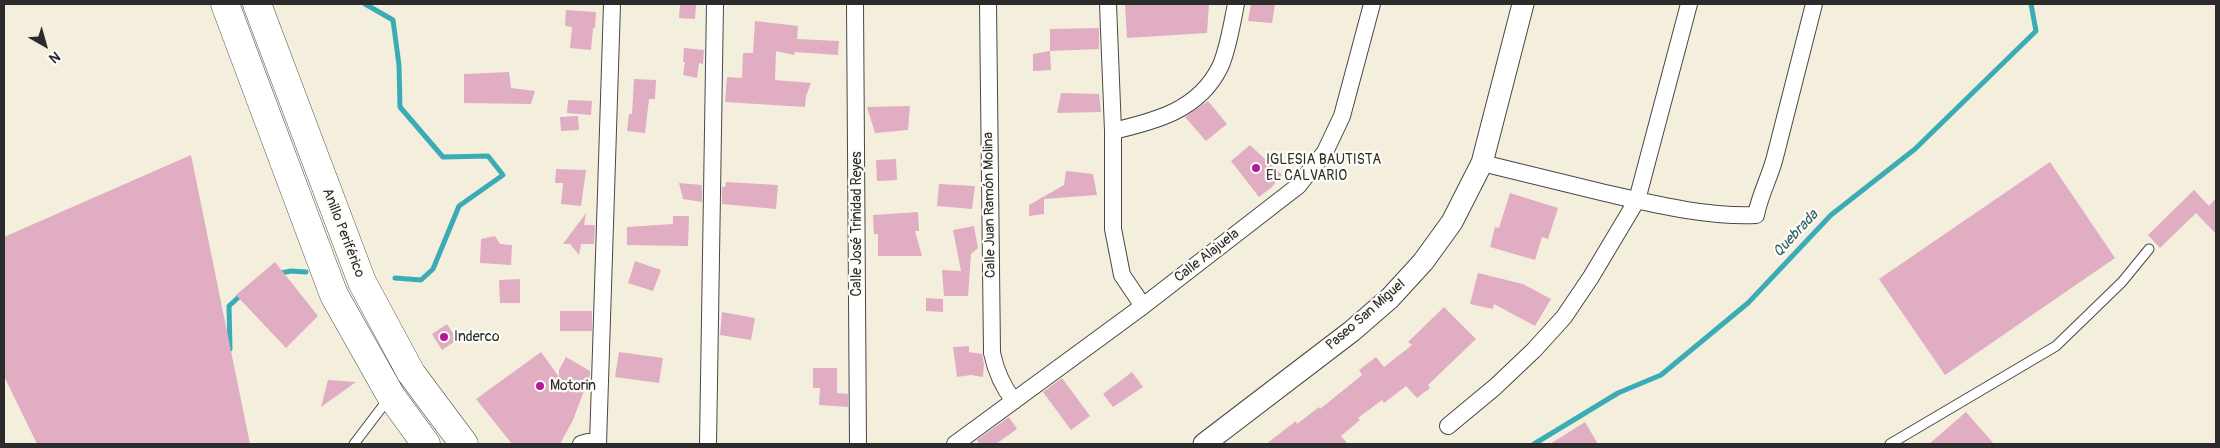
<!DOCTYPE html>
<meta charset="utf-8">
<style>
body{margin:0}
#map{position:relative;width:2220px;height:448px;overflow:hidden;background:#f4efdc;font-family:Pangolin,sans-serif}
canvas{display:block}
.frame{position:absolute;inset:0;border:5px solid #2b2b2b;pointer-events:none}
.north{position:absolute;left:20px;top:20px;width:50px;height:50px;-webkit-text-stroke:4px #fdfcf7;paint-order:stroke;rotate:142deg;font-size:14px;font-weight:700;line-height:20px;text-align:center;color:#2b2b2b}
.north::after{content:'';display:block;margin:auto;width:18px;height:22px;background:#2b2b2b;clip-path:polygon(50% 0,100% 100%,50% 72%,0 100%)}
</style>
<div id="map">
<canvas width="2220" height="448"></canvas>
<div class="frame"></div>
<div class="north">N</div>
</div>
<script>
const ctx = document.querySelector('canvas').getContext('2d');
ctx.lineJoin = 'round';
function strokePath(path, color, width, dash) {
  ctx.strokeStyle = color;
  ctx.lineWidth = width;
  ctx.lineCap = dash ? 'butt' : 'round';
  ctx.setLineDash(dash || []);
  ctx.stroke(path);
}
function fillPath(path, color) {
  ctx.fillStyle = color;
  ctx.fill(path, 'evenodd');
}
function label(font, color, halo, rows, align = 'center') {
  ctx.font = font + ' Pangolin,sans-serif';
  ctx.lineWidth = 4.5;
  ctx.setLineDash([]);
  ctx.textBaseline = 'middle';
  ctx.strokeStyle = halo;
  ctx.fillStyle = color;
  for (const [text, x, y, turn = 0] of rows) {
    ctx.save();
    ctx.translate(x, y);
    ctx.rotate((+turn || 0) * Math.PI / 180);
    ctx.textAlign = isNaN(turn) ? turn : align;
    if (halo) ctx.strokeText(text, 0, 0);
    ctx.fillText(text, 0, 0);
    ctx.restore();
  }
}
const stream = new Path2D(`
 M365 4 393 20 399 65 400 107 443 157 488 156 503 175 459 206 433 269 421 280 395 278
 M276 274 291 271 306 272
 M230 349 229 306 242 294
 M1534 444 1618 393 1661 375 1748 303 1831 215 1915 149 2036 31 2031 4`);
const building = new Path2D(`
 M680 4 696 5 695 19 679 18Z
 M1125 4H1209L1207 33 1127 38Z
 M1251 4H1275L1272 23 1248 21Z
 M566 10 596 12 595 28H593L591 50 570 48 572 27 565 26Z
 M755 21 798 26 797 39 839 41 838 55 795 52 794 55 776 51 775 80 811 83 806 96 805 107 725 102 727 77 742 78 743 53H753Z
 M1099 28V49L1050 51V29Z
 M684 48 704 50 703 64 699 63 697 78 683 75 685 62H683Z
 M1050 51 1051 70 1033 71V54Z
 M509 72 511 88 535 91 531 104 464 103V74Z
 M634 79 656 80 655 99H649L645 133 627 131 629 114H632Z
 M1061 93 1099 94 1101 112 1057 113Z
 M568 100 592 101 591 115 567 113Z
 M1208 101 1227 124 1206 141 1185 117Z
 M910 106 908 130 875 133 867 107Z
 M578 116 579 130 561 131 560 117Z
 M1250 145 1282 175 1272 187 1259 197 1231 161Z
 M191 155 250 444H37L4 376V237Z
 M896 159 897 180 877 181 876 160Z
 M2050 162 2115 258 1945 375 1879 279Z
 M556 169 586 170 581 206 561 204 563 183H555Z
 M1066 171 1093 174 1097 195 1044 199V214L1029 216V205L1064 185Z
 M726 182 778 185 776 209 722 204V187H725Z
 M679 183 702 185V202L683 199Z
 M939 184 975 186 972 209 937 206Z
 M2194 190 2209 206 2216 198V234L2196 213 2160 248 2148 235Z
 M1510 193 1558 208 1548 239 1542 237 1535 260 1490 247 1495 227 1499 228Z
 M918 212 919 231H915L922 256H878V234H874L873 215Z
 M586 213 584 225H595L594 244H581L579 255 570 244H563Z
 M673 216H689L688 246 627 245V227L673 224Z
 M974 226 978 248 971 254 968 296H944L942 270 961 271 953 230Z
 M495 236 500 244 512 245 511 265 480 263 481 239Z
 M635 261 661 270 653 291 628 283Z
 M275 262 318 316 286 348 236 295Z
 M1478 273 1523 284 1551 299 1535 326 1494 304 1493 309 1470 304Z
 M520 279V303H500L499 280Z
 M926 298 943 299V312L926 311Z
 M1444 307 1476 339 1428 385 1430 388 1417 398 1406 386 1384 403 1382 400 1358 418 1360 420 1341 436 1348 444H1266L1296 421 1297 424 1319 407 1320 409 1362 375 1359 370 1376 357 1384 367 1412 345 1408 342Z
 M560 311H592V331H560Z
 M722 312 755 318 751 340 720 335Z
 M447 324 457 340 442 350 432 334Z
 M969 346V352L982 354 984 364 983 377 971 375 957 377 953 347Z
 M541 352 559 377V370L566 357 590 371V375L573 420 560 444H512L476 399Z
 M619 352 663 358 659 383 615 377Z
 M813 368H837V393L848 394V407L819 405 820 388H813Z
 M1132 372 1143 387 1113 407 1103 394Z
 M1062 378 1090 416 1071 430 1043 392Z
 M328 380 356 382 321 407Z
 M1966 412 1994 444H1929Z
 M1009 417 1017 429 996 444H980L977 440Z
 M1585 422 1598 444H1550Z`);
const service = new Path2D(`
 M354 444 389 398
 M1890 444 2056 346 2122 282 2149 249`);
const minor = new Path2D(`
 M855 4 858 444
 M988 4 992 353C996 372 1002 386 1014 401
 M1108 4 1113 131V229L1122 275 1143 306
 M1113 131C1156 121 1199 110 1220 67 1228 50 1232 23 1236 4
 M1482 163C1523 173 1564 183 1605 193 1654 204 1705 217 1756 215 1760 194 1770 177 1775 157L1814 4
 M1448 426 1495 387 1534 350 1564 317 1591 277 1637 200 1689 4
 M581 444 588 442 595 444
 M598 444 612 4
 M708 444 715 4
 M955 444 1143 306 1298 186 1325 152 1342 116 1372 4`);
const tertiary = new Path2D(`
 M1204 444 1352 331 1390 298 1423 262 1452 222 1482 163 1523 4`);
const trunk = new Path2D(`
 M225 4 334 295 391 396 426 444
 M257 4 362 282 411 373 464 444`);
const markers = [
 [1256,168,5,"#b5179e"],
 [444,337,5,"#b5179e"],
 [540,386,5,"#b5179e"]
];
const poiNames = [
 ["IGLESIA BAUTISTA",1266,160],
 ["EL CALVARIO",1266,176],
 ["Inderco",454,337],
 ["Motorin",550,386]
];
const streetNames = [
 ["Calle Juan Ramón Molina",990,205,-91],
 ["Calle José Trinidad Reyes",857,224,-90],
 ["Anillo Periférico",343,233,69],
 ["Calle Alajuela",1207,256,-38],
 ["Paseo San Miguel",1366,315,-41]
];
const waterNames = [
 ["Quebrada",1796,234,-47]
];
strokePath(stream, '#3bacb6', 5);
fillPath(building, '#e0adc2');
strokePath(service, '#494846', 11);
strokePath(minor, '#494846', 18);
strokePath(tertiary, '#494846', 23);
strokePath(trunk, '#494846', 29);
strokePath(service, '#fff', 9);
strokePath(minor, '#fff', 16);
strokePath(tertiary, '#fff', 21);
strokePath(trunk, '#fff', 28);
for (const [x, y, r, color] of markers) {
  const dot = new Path2D();
  dot.arc(x, y, r, 0, 2 * Math.PI);
  ctx.fillStyle = color;
  ctx.fill(dot);
  strokePath(dot, '#fdfcf7', 2);
}
label('14px', '#2b2b2b', '#fdfcf7', poiNames, 'left');
label('14px', '#2b2b2b', '#fdfcf7', streetNames);
label('italic 15px', '#315f63', '#fdfcf7', waterNames);
</script>
